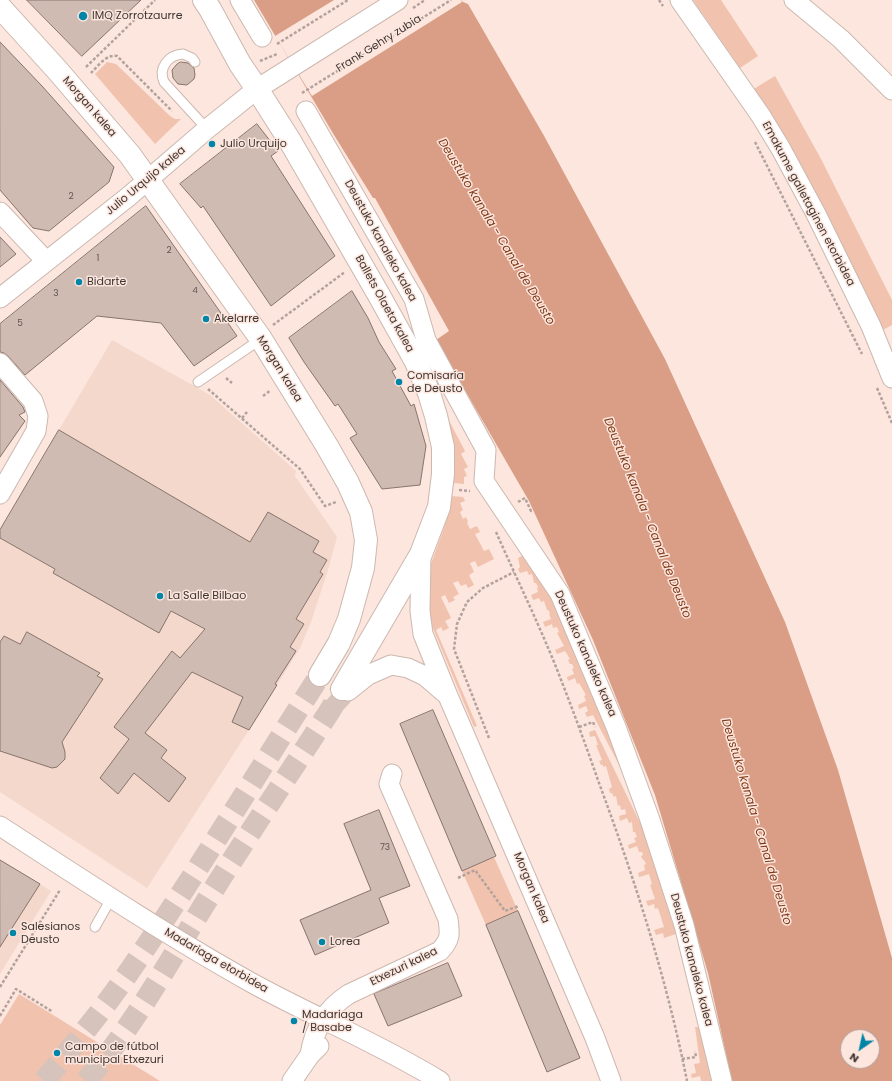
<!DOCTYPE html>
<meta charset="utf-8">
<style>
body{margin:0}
#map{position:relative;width:892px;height:1081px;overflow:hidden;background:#fce6de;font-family:Poppins,sans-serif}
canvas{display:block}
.north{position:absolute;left:840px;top:1029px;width:40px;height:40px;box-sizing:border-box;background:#fce6de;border:1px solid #b09f99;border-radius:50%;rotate:214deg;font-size:11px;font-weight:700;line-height:16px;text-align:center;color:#3d3531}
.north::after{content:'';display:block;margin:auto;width:14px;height:18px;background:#0085a7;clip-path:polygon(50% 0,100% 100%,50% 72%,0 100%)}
</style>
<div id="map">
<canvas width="892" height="1081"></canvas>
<div class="north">N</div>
</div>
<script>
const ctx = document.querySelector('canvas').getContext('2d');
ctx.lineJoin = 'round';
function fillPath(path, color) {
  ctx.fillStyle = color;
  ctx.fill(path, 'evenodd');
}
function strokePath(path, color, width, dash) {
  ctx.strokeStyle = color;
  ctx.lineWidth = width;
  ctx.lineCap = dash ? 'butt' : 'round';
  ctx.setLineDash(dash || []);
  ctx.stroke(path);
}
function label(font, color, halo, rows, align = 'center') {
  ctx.font = font + ' Poppins,sans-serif';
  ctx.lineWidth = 3;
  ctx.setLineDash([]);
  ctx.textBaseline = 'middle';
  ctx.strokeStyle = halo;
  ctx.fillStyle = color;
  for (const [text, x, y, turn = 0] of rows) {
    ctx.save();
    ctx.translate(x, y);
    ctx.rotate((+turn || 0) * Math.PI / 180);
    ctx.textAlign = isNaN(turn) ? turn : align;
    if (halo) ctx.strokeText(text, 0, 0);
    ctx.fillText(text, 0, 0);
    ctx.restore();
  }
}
const built = new Path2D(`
 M112 340 210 395 296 471 295 476 337 537 328 570 311 622 300 648 249 730 147 888 0 792V530Z
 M0 860 51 891 0 974Z`);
const green = new Path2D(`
 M693 0H721L758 56 740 68Z
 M107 62 116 64 170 116 175 119H181L155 144 95 74Z
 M775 76 821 159 892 300V325L881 331 752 90Z
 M445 413 465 451 461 454 468 467 464 469 467 476 464 477V484L453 483 454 468Z
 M451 496 463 497 465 501 460 503 463 510 460 512 463 519 466 517 468 522 467 523 470 529 477 526 480 532 475 534 484 551 489 549 494 559 478 567 475 561 470 563 474 572 469 575 474 585 468 588 466 584 461 586 458 581 453 583 459 594 453 597 455 600 449 603 445 595 441 597 451 618 445 621 449 628 443 631 441 627 436 630 477 726 474 727 432 626 429 617V569L444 528Z
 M524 555 543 574 631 788 593 715 587 717 585 713 588 711 586 706 579 709 578 705 586 701 584 696 586 695 579 683 577 684 575 678 568 681 567 677 574 674 572 669 574 668 572 664H570L568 660 570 659 565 651 557 654 555 650 564 646 557 633 559 632 557 627 553 628 552 624 545 627 543 622 551 619 549 614 550 613 548 610H547L544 601 541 602 539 598 533 600 531 595 538 592 537 588 538 587 536 583H534L532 574 529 575 527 571 520 573 518 569 520 567 518 558Z
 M595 730 646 835 676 934 664 938 663 933 656 935 654 930 664 927 658 908 655 909 654 904 648 906 646 901 655 899 650 885 652 884 649 874 639 877 638 873 645 870 644 865 646 864 644 860H643L641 856 643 855 642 852H639L637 846 629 849 628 845 636 842 634 838 637 837 635 832H633L632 822 629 823 627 818 620 821 619 816 626 814 625 809 621 810 620 805 618 806 616 796 614 797 612 793H610L609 789 612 787 606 766 603 767V765H601L599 761 602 760 596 745H598L595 736 590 737 589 732Z
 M494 857 518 911 486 925 462 871Z
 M19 994 160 1081H0V1025Z
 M695 1027H700L713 1081H701L700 1076 692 1078 691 1074 696 1073 694 1064 700 1063Z`);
const water = new Path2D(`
 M254 0H461L463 2 468 4 543 134 665 359 785 622 838 770 892 958V1081H732L708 973 655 795 593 640 529 501 436 340 449 331 375 198H373L334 135ZM848 1037H872V1061H848Z`);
const pier = new Path2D(`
 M334 0H461L462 2 312 96 275 36Z`);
const building = new Path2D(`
 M27 0H141L82 56Z
 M0 42 42 86 114 167 109 182 49 231 33 228 0 190Z
 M181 62 188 63 194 68 195 75 194 79 187 85 178 84 173 78 172 70 177 64Z
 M257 124 278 151 271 156 335 256 271 306 203 206 201 208 180 184Z
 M146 206 237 336 194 366 161 323 97 316 25 375 8 356 4 353 0 352V324Z
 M0 237 16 254 0 267Z
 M352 291 368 318 379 342 396 369 392 371 411 406 414 404 426 446 420 485 382 489 350 438 357 434 338 404 335 406 304 362 289 338Z
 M0 380 23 407 25 412 19 415 25 421 0 457Z
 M59 430 250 542 268 512 319 541 313 552 327 560 320 572 323 574 296 619 304 624 290 647 296 651 275 684 277 685 249 730 232 722 243 697 192 672 145 733 167 750 161 758 186 778 169 802 134 773 118 794 100 778 129 739 114 727 172 651 180 658 205 629 171 611 159 633 53 573 55 569 0 538V530Z
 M27 632 100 673 97 676 103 679 62 742 65 752V759L57 767 52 768 0 751V642L4 636 20 644Z
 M433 710 496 856 462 871 400 724Z
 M379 810 410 886 379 898 389 923 315 955 300 920 371 890 344 824Z
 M0 860 40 884 0 947Z
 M518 911 580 1058 547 1072 486 925Z
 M448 963 462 996 388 1026 374 994Z`);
const streetTunnel = new Path2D(`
 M331 709 348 691`);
const primaryTunnel = new Path2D(`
 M44 1081C75 1044 106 1006 133 966 198 871 258 772 320 675
 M86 1081C134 1026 169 962 207 900 247 836 290 773 331 709L342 689`);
const path = new Path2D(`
 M659 0 663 6
 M413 8 425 0
 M277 44 348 0
 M260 61 277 54
 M86 67 155 0
 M91 73C98 66 106 54 117 56L172 111
 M302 93 451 0
 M755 142 862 354
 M273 325 345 272
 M226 378 232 383
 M877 388 892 423
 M208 389 300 469 325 506 336 502
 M263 396 271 390
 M242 418 247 412
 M459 490 470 491
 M518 502 525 498 531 511 533 510
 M496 532C515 575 536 618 554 662 570 702 585 743 599 783 635 880 667 980 687 1081
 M579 727 593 722 595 727
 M489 738 454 649 457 624 467 602 483 588 514 572
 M458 878 475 870 505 911 519 906
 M0 987 60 890
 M0 1016 16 989 53 1012
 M682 1059 696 1057 695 1051`);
const lane = new Path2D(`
 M195 62 192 58 183 54C168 55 158 68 164 82L207 129
 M198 382 261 339
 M95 927 112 897`);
const street = new Path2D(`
 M240 0 262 37
 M680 0 724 63 761 116 781 149 816 214 871 326 892 378
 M794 0 841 39 892 90
 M306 111 414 299 426 340 486 450 484 481 560 594 616 727 649 817 684 925 722 1081
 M0 212 46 261
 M0 298 128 197 207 129 257 89 398 0
 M0 363 33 401 38 416 36 431 0 494
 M421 554 420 611 423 634 448 696 595 1038 611 1081
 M348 691 368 675 391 665 408 668 425 676 446 694
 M0 826C83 880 166 935 252 983 314 1017 380 1044 440 1081
 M310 1055C314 1028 327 1008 349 994L440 951C451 939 450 934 448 919L389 784 392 774
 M292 1081 310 1055 319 1046`);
const primary = new Path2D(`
 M204 0 210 9 240 64 257 89 290 141 380 297 416 362 429 393 436 416 443 447V474L439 507 421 554 342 689
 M0 7 58 71 130 155 261 339 327 446 348 483 361 512 366 540 363 568 349 619 339 643 320 675`);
const markers = [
 [83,16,5,"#0085a7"],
 [212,144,4,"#0085a7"],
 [79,282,4,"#0085a7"],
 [206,319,4,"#0085a7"],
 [399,382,4,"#0085a7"],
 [160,596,4,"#0085a7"],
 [13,933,4,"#0085a7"],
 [322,942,4,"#0085a7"],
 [294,1021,4,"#0085a7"],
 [57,1053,4,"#0085a7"]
];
const numberNames = [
 ["2",71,197],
 ["2",169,251],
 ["1",98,259],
 ["4",195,291],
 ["3",56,294],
 ["5",20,324],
 ["73",385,848]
];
const poiNames = [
 ["IMQ Zorrotzaurre",92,16],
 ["Julio Urquijo",220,144],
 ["Bidarte",87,282],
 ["Akelarre",214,319],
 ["Comisaría",407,376],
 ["de Deusto",407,389],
 ["La Salle Bilbao",168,596],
 ["Salesianos",21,927],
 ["Deusto",21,940],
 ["Lorea",330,942],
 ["Madariaga",302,1015],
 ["/ Basabe",302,1028],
 ["Campo de fútbol",65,1047],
 ["municipal Etxezuri",65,1060]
];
const streetNames = [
 ["Frank Gehry zubia",379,44,-32],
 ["Morgan kalea",89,107,49],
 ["Julio Urquijo kalea",146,181,-40],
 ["Emakume galletaginen etorbidea",808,204,62],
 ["Deustuko kanaleko kalea",380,241,61],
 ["Ballets Olaeta kalea",384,304,61],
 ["Morgan kalea",279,369,58],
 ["Deustuko kanaleko kalea",585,654,66],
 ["Morgan kalea",531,888,67],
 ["Deustuko kanaleko kalea",691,960,75],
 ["Madariaga etorbidea",216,961,30],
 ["Etxezuri kalea",404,967,-26]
];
const waterNames = [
 ["Deustuko kanala - Canal de Deusto",496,232,59],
 ["Deustuko kanala - Canal de Deusto",647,518,68],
 ["Deustuko kanala - Canal de Deusto",756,822,73]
];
fillPath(built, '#f4d8cc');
fillPath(green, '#f1c2ae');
fillPath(water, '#d99e85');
fillPath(pier, '#fce6de');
fillPath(building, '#cfbbb2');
strokePath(building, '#87746c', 1);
strokePath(streetTunnel, '#d6c3bb', 19, [19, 10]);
strokePath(primaryTunnel, '#d6c3bb', 22, [22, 11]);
strokePath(lane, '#ccb8af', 11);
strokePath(street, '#ccb8af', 21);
strokePath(primary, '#ccb8af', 24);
strokePath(path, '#b3a29c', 2.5, [3, 2]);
strokePath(lane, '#fff', 9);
strokePath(street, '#fff', 19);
strokePath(primary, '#fff', 22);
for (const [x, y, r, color] of markers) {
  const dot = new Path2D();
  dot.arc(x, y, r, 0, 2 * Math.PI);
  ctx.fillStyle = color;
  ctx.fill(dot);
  strokePath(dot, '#fce6de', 1.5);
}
label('9px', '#625651', null, numberNames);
label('11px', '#3d3531', '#fce6de', poiNames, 'left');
label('11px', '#3d3531', '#fce6de', streetNames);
label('italic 12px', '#823b18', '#fce6de', waterNames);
</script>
